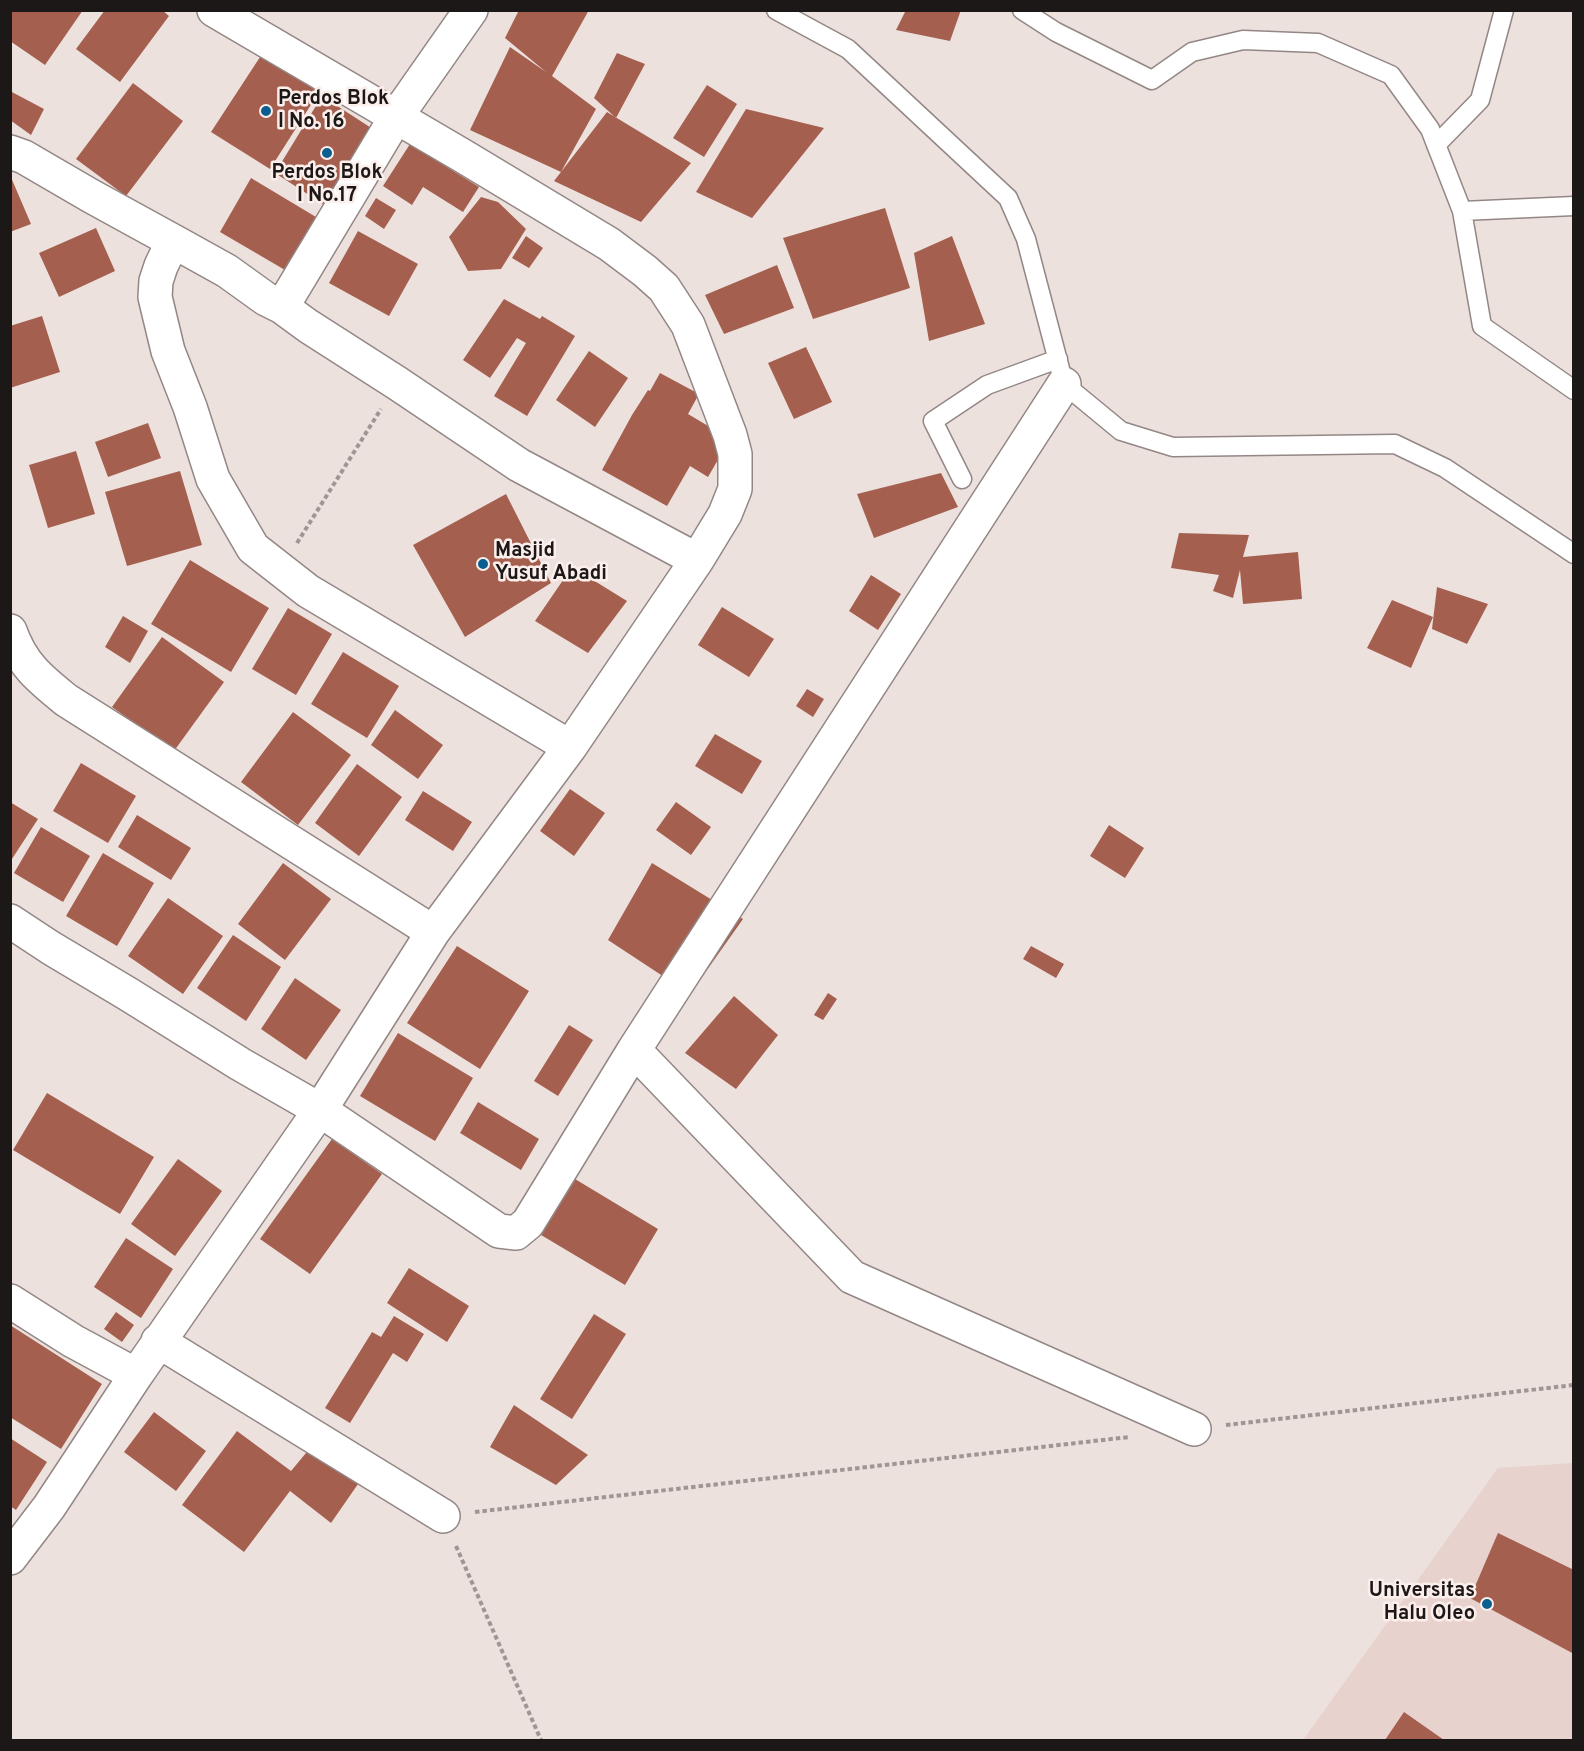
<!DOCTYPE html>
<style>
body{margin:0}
#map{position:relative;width:1584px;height:1751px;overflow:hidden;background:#ede1de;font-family:Overpass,sans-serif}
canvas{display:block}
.frame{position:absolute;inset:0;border:12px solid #1c1817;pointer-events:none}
</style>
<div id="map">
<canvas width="1584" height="1751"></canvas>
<div class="frame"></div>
</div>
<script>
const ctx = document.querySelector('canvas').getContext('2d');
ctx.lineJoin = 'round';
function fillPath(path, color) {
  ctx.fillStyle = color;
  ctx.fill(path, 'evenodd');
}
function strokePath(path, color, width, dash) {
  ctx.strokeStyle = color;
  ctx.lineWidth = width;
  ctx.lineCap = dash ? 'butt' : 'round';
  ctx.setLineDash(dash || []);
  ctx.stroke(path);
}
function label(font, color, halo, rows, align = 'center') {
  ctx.font = font + ' Overpass,sans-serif';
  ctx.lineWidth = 5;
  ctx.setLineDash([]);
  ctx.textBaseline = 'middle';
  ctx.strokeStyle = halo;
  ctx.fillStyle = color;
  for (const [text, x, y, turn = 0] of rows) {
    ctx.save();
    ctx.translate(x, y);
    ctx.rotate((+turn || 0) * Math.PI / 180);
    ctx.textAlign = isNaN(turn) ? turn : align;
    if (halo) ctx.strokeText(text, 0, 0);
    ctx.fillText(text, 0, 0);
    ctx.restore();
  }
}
const built = new Path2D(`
 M1573 1463V1740H1303L1498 1468Z`);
const building = new Path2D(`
 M10 10H83L45 65 10 41Z
 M105 10H162L169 16 120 82 76 49Z
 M519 10H589L552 76 596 109 561 172 607 112 691 163 641 222 554 181 561 172 470 130 510 47 546 72 505 38Z
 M906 10H961L950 41 896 30Z
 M617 53 645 64 616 118 594 98Z
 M262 54 321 89 270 169 211 132Z
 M133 83 183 121 126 196 76 159Z
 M707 85 737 104 704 157 673 138Z
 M10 91 44 109 31 135 10 120Z
 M322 96 379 133 326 206 275 173Z
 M746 109 824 128 752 218 696 192Z
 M410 144 479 187 463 212 423 187 412 205 383 186Z
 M10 175 31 224 10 232Z
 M251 178 316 217 285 270 220 232Z
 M481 197 498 202 526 229 501 269 468 271 449 237Z
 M376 198 396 210 384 229 365 216Z
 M885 208 910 288 813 319 783 238Z
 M96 228 115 271 59 297 39 253Z
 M358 231 418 264 389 316 329 283Z
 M526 236 543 248 529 268 512 258Z
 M952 236 985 324 929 341 914 253Z
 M777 265 794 308 724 334 705 295Z
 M504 299 540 319 542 316 575 336 527 416 494 396 526 343 517 338 490 378 463 360Z
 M42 316 60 372 10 388V326Z
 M806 347 832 402 794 419 768 363Z
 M589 351 628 378 595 427 556 400Z
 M660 373 699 394 688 414 730 439 708 477 690 466 667 506 602 470 632 415 648 390 650 391Z
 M148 423 161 458 108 477 95 442Z
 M76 451 95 514 48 528 29 465Z
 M180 471 202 545 127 566 105 492Z
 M941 473 958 507 874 538 857 494Z
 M506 494 551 583 465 637 413 545Z
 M1179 533 1249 535 1243 557 1298 552 1302 599 1243 604 1240 570 1233 598 1213 591 1219 575 1171 568Z
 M190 560 269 608 231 672 151 624Z
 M572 567 627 601 588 653 535 621Z
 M871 575 901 594 878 630 849 611Z
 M1437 587 1488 604 1467 644 1432 629Z
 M1392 600 1433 617 1411 668 1367 648Z
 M722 607 774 639 749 677 698 645Z
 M288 608 332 634 296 695 252 669Z
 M123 616 148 631 130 663 105 647Z
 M162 637 224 682 174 751 112 707Z
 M343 652 399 686 367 738 311 704Z
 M807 689 824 699 813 717 796 706Z
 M395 710 443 745 418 779 371 745Z
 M293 712 351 755 298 825 241 782Z
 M715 734 762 761 742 794 695 766Z
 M81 763 136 796 108 843 53 811Z
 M357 764 402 797 359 856 315 823Z
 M570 789 605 813 574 856 540 831Z
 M423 791 472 822 453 851 405 820Z
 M10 802 38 819 10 862Z
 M676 802 711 827 691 855 656 830Z
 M137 815 191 848 171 880 118 847Z
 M1109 825 1144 848 1125 878 1090 856Z
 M41 827 90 856 63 902 14 873Z
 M103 853 154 883 117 946 66 916Z
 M283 863 331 899 285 960 238 924Z
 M652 863 743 919 690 994 608 940Z
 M168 898 223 936 183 994 128 956Z
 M233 935 281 967 246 1021 197 988Z
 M457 946 529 991 480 1069 407 1023Z
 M1031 946 1064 964 1056 978 1023 959Z
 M295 978 341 1010 306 1060 261 1029Z
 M828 993 837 999 823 1020 814 1015Z
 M734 996 778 1035 736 1089 685 1053Z
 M569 1025 593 1040 558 1096 534 1081Z
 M398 1033 473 1078 435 1141 360 1096Z
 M47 1093 154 1157 120 1214 13 1150Z
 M478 1102 539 1139 521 1170 460 1133Z
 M332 1139 382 1174 310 1274 260 1239Z
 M178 1159 222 1191 175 1256 131 1224Z
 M570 1176 658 1229 625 1285 536 1232Z
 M126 1238 173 1269 141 1318 94 1287Z
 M409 1268 469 1306 447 1342 387 1303Z
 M116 1312 134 1325 122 1342 104 1329Z
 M594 1314 626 1334 572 1419 540 1399Z
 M394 1316 424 1334 407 1362 393 1353 350 1423 325 1408 372 1332 381 1337Z
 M10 1325 102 1384 61 1449 10 1417Z
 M514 1405 588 1455 556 1485 490 1447Z
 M154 1412 206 1451 176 1491 124 1452Z
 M237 1431 291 1471 311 1447 358 1484 331 1523 290 1491 244 1552 182 1505Z
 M10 1438 47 1462 16 1510 10 1506Z
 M1498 1533 1574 1570V1654L1470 1598Z
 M1404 1712 1444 1740H1385Z`);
const path = new Path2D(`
 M297 543 381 409
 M1226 1425 1574 1385
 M475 1512 1129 1437
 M456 1546 541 1740`);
const service = new Path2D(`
 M776 10 848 49 1008 198 1026 239 1064 384 1121 431 1173 447 1395 444 1445 468 1574 554
 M1022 10 1056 32 1152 80 1192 52 1243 40 1318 43 1391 75 1430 129 1462 211 1482 326 1574 390
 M1436 145 1480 100 1504 10
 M1462 211 1574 206
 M962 479 933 421 987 385 1058 359`);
const minor = new Path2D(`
 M214 10 463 156 609 244 645 271 664 288 688 325 730 435 735 454V489L725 514 697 560 570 747
 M10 152 24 157 91 196 173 241
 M282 307 308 326 397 383 519 465 697 560
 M10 631C22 665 40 679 66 700L433 932
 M10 921 51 948 128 994 240 1064 320 1110 499 1231 516 1233 528 1223 634 1050 1064 384
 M634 1050 852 1277 1194 1429
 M10 1301 73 1341 136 1375 320 1110 433 932 570 747 308 591 253 548 213 479 190 407 168 351 155 297 156 281 161 266 173 241 227 271 266 299 282 307 396 117 471 10
 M158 1341 443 1516
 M10 1558 49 1507 136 1375`);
const markers = [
 [266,111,6,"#0b5e90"],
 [327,153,6,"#0b5e90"],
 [483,564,6,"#0b5e90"],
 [1487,1604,6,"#0b5e90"]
];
const poiNames = [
 ["Perdos Blok",278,100],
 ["I No. 16",278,123],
 ["Perdos Blok",327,174,"center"],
 ["I No.17",327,197,"center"],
 ["Masjid",495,552],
 ["Yusuf Abadi",495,575],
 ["Universitas",1475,1592,"right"],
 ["Halu Oleo",1475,1615,"right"]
];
fillPath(built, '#e7d2cd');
fillPath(building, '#a45f4f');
strokePath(service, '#938785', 21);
strokePath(minor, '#938785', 36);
strokePath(path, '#9f9694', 4, [4.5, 3]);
strokePath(service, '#fff', 18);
strokePath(minor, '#fff', 33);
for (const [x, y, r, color] of markers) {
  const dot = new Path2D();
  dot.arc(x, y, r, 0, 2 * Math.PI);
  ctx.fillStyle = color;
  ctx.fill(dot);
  strokePath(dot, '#fbeeeb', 2);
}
label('bold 20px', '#1c1817', '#fbeeeb', poiNames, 'left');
</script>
